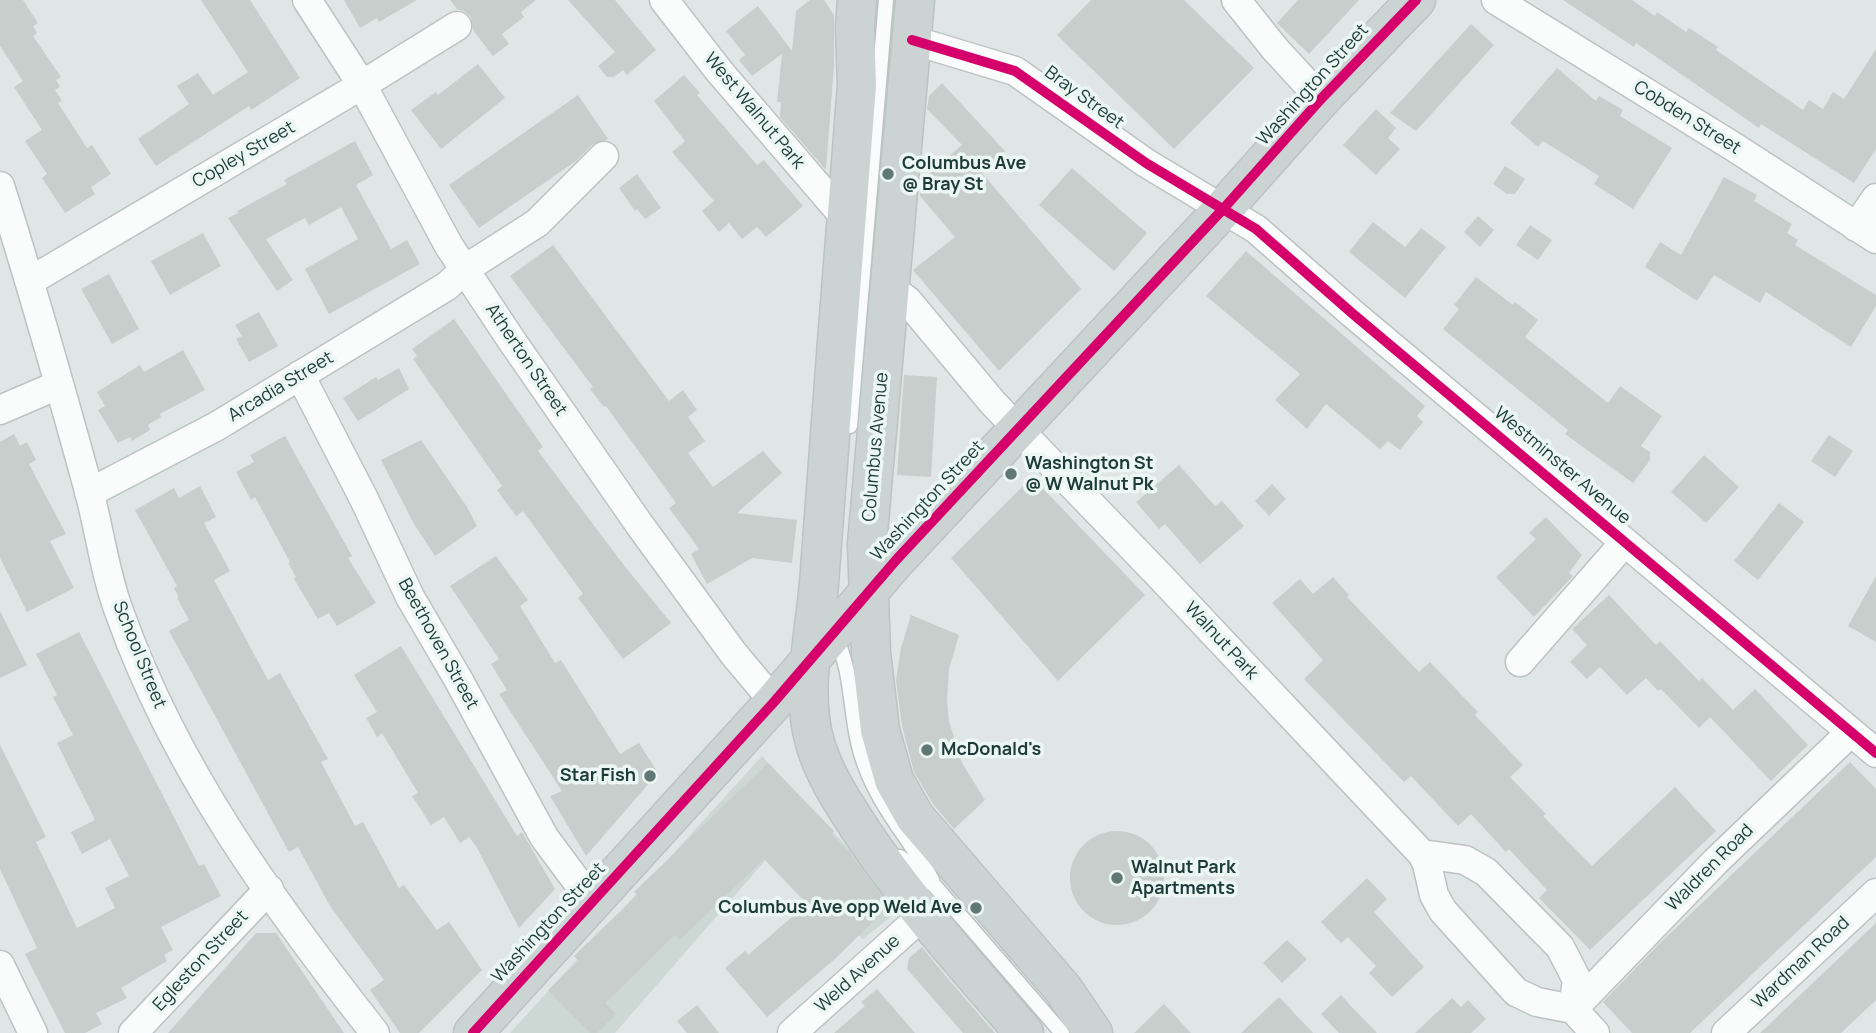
<!DOCTYPE html>
<style>
body{margin:0}
canvas{display:block;background:#e0e6e5}
</style>
<canvas width="1876" height="1033"></canvas>
<script>
const ctx = document.querySelector('canvas').getContext('2d');
ctx.lineJoin = 'round';
function fillPath(path, color) {
  ctx.fillStyle = color;
  ctx.fill(path, 'evenodd');
}
function strokePath(path, color, width, dash) {
  ctx.strokeStyle = color;
  ctx.lineWidth = width;
  ctx.lineCap = dash ? 'butt' : 'round';
  ctx.setLineDash(dash || []);
  ctx.stroke(path);
}
function label(font, color, halo, rows, align = 'center') {
  ctx.font = font + ' Manrope,sans-serif';
  ctx.lineWidth = 7;
  ctx.setLineDash([]);
  ctx.textBaseline = 'middle';
  ctx.strokeStyle = halo;
  ctx.fillStyle = color;
  for (const [text, x, y, turn = 0] of rows) {
    ctx.save();
    ctx.translate(x, y);
    ctx.rotate((+turn || 0) * Math.PI / 180);
    ctx.textAlign = isNaN(turn) ? turn : align;
    if (halo) ctx.strokeText(text, 0, 0);
    ctx.fillText(text, 0, 0);
    ctx.restore();
  }
}
const built = new Path2D(`
 M762 756 903 907 863 939 770 855 615 1033H510Z`);
const building = new Path2D(`
 M0 0H23L38 23 33 26 37 33 33 36 61 77 56 80 60 87 55 90 62 101 58 103 87 148 92 145 111 174 91 187 95 194 65 213 42 178 47 174 25 141 42 130 14 87 23 81 0 46Z
 M201 0H250L300 78 251 110 249 106 156 166 138 139 189 104 177 86 198 73 213 95 248 72Z
 M344 0H417L379 22 377 18 360 28Z
 M450 0H536L521 12 524 17 502 34 509 44 493 56 473 30 471 17 464 11 457 9Z
 M568 0H615L656 50 627 75 623 70 614 77H607L598 66 615 52Z
 M810 0H824L834 15V66L826 170 780 117 781 102H777L782 54 752 76 739 60 745 55 726 31 758 6 792 51 796 11Z
 M1091 0H1184L1254 68 1174 149 1057 35Z
 M1298 0H1359L1309 54 1277 23Z
 M1563 0H1632L1655 16 1657 12 1686 32 1689 28 1718 47 1716 50 1803 110 1809 100 1823 109 1833 92 1844 99 1876 49V149L1854 183 1761 124 1759 128 1636 43 1634 47Z
 M1471 24 1494 45 1416 131 1390 113Z
 M478 64 505 98 441 149 411 110 436 92 438 95Z
 M1557 68 1596 101 1599 96 1623 110 1620 116 1672 148 1633 209 1594 184 1599 176 1543 141 1538 147 1510 123Z
 M684 75 700 93 697 95 757 165 764 160 803 206 766 237 757 227 742 239 729 223 719 232 702 211 714 201 672 152 685 141 654 101Z
 M942 83 1005 151 982 173 1081 289 999 371 913 270 955 237 920 196 921 180 962 145 927 109 929 96Z
 M578 95 608 139 593 144 576 161 479 228 449 185Z
 M1376 109 1396 128 1388 138 1400 149 1376 175 1343 145Z
 M355 141 373 175 356 185 391 249 407 240 420 264 329 314 305 269 358 239 341 207 309 225 305 218 266 239 293 280 277 291 228 218 238 213 237 211 287 184 284 180Z
 M1505 166 1525 179 1515 194H1507L1493 184Z
 M1072 168 1147 233 1114 271 1039 205Z
 M637 174 661 208 645 219 637 209 635 211 619 188Z
 M1724 177 1757 195 1754 201 1792 224 1787 233 1798 240 1795 245 1876 295V306L1851 347 1766 292 1760 303 1714 275 1697 301 1645 267 1660 242 1681 255Z
 M1478 216 1494 230 1480 247 1464 232Z
 M1373 222 1405 247 1421 228 1446 247 1405 298 1349 252Z
 M1530 225 1552 240 1538 260 1516 245Z
 M203 233 221 266 170 295 151 261Z
 M553 245 669 401 683 390 697 410 688 417 705 441 688 453 713 487 763 451 782 473 737 513 797 520 792 563 752 558 707 584 691 554 699 549 669 508 676 503 606 406 604 407 590 389 593 387 510 276Z
 M1246 251 1425 406 1417 416 1423 422 1400 450 1388 441 1380 449 1326 404 1307 429 1275 400 1300 374 1206 296Z
 M109 274 139 329 112 344 81 289Z
 M1476 277 1513 305 1515 302 1538 320 1525 337 1608 403 1620 386 1662 416 1641 446 1650 452V460L1633 483 1565 434 1568 430 1443 329 1459 309 1454 305Z
 M259 312 278 346 249 362 236 339 242 336 235 325Z
 M454 319 543 447 538 451 623 564 671 623 623 659 578 598 583 594 523 511 516 516 497 490 502 486 413 359 417 356 412 349Z
 M183 350 205 390 160 414 161 417 148 425 150 430 132 441 130 437 118 443 98 410 105 406 97 392 140 365 144 372Z
 M399 368 409 389 358 421 343 398 376 377 378 380Z
 M904 375 937 377 931 477 897 475Z
 M14 434 20 446 27 442 36 460 29 464 66 534 50 541 74 588 27 612 0 558V442Z
 M1829 435 1853 451 1835 477 1811 461Z
 M285 436 352 556 348 558 376 603 337 626 329 613 318 619 294 579 296 577 288 563 290 562 255 497 251 500 236 472 254 462 250 455Z
 M421 440 467 507 477 526 435 556 414 524 381 460Z
 M1704 455 1739 487 1706 523 1671 492Z
 M1179 465 1215 506 1222 501 1244 526 1200 564 1165 524 1159 529 1136 502Z
 M1032 477 1145 595 1058 681 951 558Z
 M1272 484 1286 499 1269 516 1255 501Z
 M200 486 216 517 204 523 230 571 214 580 268 680 280 673 328 759 321 762 355 826 363 822 399 888 404 885 437 930 449 922 482 970 419 1033H400L370 990 384 980 330 906 298 847 289 852 169 631 189 620 177 598 179 597 174 588 177 586 135 510 174 488 179 498Z
 M1779 503 1804 522 1758 580 1734 561Z
 M1546 517 1582 555 1569 573 1573 576 1534 617 1496 577 1536 539 1529 533Z
 M496 556 528 600 520 606 555 663 561 660 620 754 639 743 658 773 586 856 550 796 562 791 499 694 507 690 491 664 499 659 450 586Z
 M1876 576V642L1848 626Z
 M1333 577 1349 595 1347 597 1419 672 1430 662 1478 712 1475 715 1523 765 1510 777 1546 814 1543 816 1592 866 1675 787 1716 831 1590 950 1539 898 1547 890 1509 849 1506 852 1471 814 1458 826 1411 776 1404 782 1304 679 1323 660 1272 603 1300 579 1313 594Z
 M1609 595 1656 645 1660 641 1699 681 1702 678 1733 710 1755 689 1808 745 1771 781 1710 717 1699 728 1661 689 1658 691 1646 678 1627 695 1600 667 1587 679 1570 662 1587 645 1572 629Z
 M0 611 27 665 0 678Z
 M911 615 959 635 949 669 947 701 949 721 962 763 985 800 954 829 933 804 914 772 902 726 896 680 901 648Z
 M79 632 199 866 204 864 221 896 161 927 173 950 164 955 167 961 121 988 127 998 96 1013 102 1024 85 1033H65L25 954 37 948 0 869V745L46 837 36 842 77 928 115 908 105 888 129 876 110 839 82 854 71 832 95 820 57 743 73 735 53 697 57 695 36 654Z
 M401 646 517 836 522 832 555 889 519 928 476 846 469 837 460 843 444 817 431 825 412 796 418 793 382 733 377 737 366 718 377 712 354 675Z
 M1850 762 1876 789V857L1690 1033H1632L1603 1002 1661 942Z
 M768 763 834 831 831 834 850 853 889 906 836 958 767 1017 725 968 745 951 748 955 807 904 764 859 680 940 675 935 605 1003 616 1014 597 1033H590L548 990 579 961 574 956 637 895 634 892Z
 M1070 878a47 47 0 1 1 94 0a47 47 0 1 1-94 0Z
 M1367 878 1387 899 1374 912 1424 967 1392 997 1369 973 1376 966 1348 937 1341 943 1321 922Z
 M1876 923V1000L1841 1033H1760Z
 M256 933H276L344 1033H168Z
 M1287 940 1307 959 1282 983 1263 963Z
 M922 947 944 974 995 1033H963L907 969 909 958Z
 M877 989 915 1033H834L865 1006 861 1002Z
 M1341 995 1349 1004 1377 1033H1339L1321 1014Z
 M1279 997 1313 1033H1241Z
 M1452 998 1461 1007 1468 1000 1486 1019 1471 1033H1415Z
 M1164 1004 1191 1033H1134Z
 M697 1005 719 1033H687L677 1021Z`);
const service = new Path2D(`
 M850 426 886 0
 M836 636C841 650 846 663 848 678 853 706 854 735 864 763 879 807 911 840 932 880
 M900 857 934 885 1062 1033`);
const minor = new Path2D(`
 M307 0 362 85 449 246 512 341 639 524 733 653 774 702
 M664 0 719 71 847 220
 M1236 0 1275 49 1321 99
 M1496 0 1734 147 1876 239
 M912 40 1015 71 1146 163 1256 229 1353 314 1876 753
 M0 186C32 287 61 389 89 491 100 532 105 575 120 614 175 769 274 905 375 1033
 M1856 227 1876 198
 M30 281 362 85 457 26
 M891 289 907 300 993 403 1157 573 1422 854 1427 864 1434 895 1443 911 1516 992 1537 1002 1573 1009 1595 1033
 M300 375 364 499 410 597 458 679 544 837 593 903
 M0 410 58 385
 M89 493 217 426 447 286 465 269 537 223 604 156
 M1520 662 1625 542
 M1422 854 1465 860 1486 872 1560 947 1577 980 1573 1009
 M0 965 33 1033
 M1573 1009 1716 861 1851 732
 M133 1033 269 889
 M792 1033 923 915
 M1726 1033 1876 893`);
const primary = new Path2D(`
 M857 0 855 28 857 85C845 247 831 408 820 570 817 626 799 688 815 743 824 775 844 804 862 832 910 904 968 967 1024 1033
 M915 0 867 544 871 652 880 730 894 780 915 817 1063 989 1093 1033
 M473 1033 774 702 897 559 1224 208 1321 99 1416 0`);
const cycleway = new Path2D(`
 M912 40 1015 71 1146 163 1256 229 1353 314 1876 753
 M473 1033 774 702 897 559 1224 208 1321 99 1416 0`);
const markers = [
 [888,174,7,"#617774"],
 [1011,474,7,"#617774"],
 [927,750,7,"#617774"],
 [650,776,7,"#617774"],
 [1117,878,7,"#617774"],
 [976,908,7,"#617774"]
];
const streetNames = [
 ["Washington Street",1313,85,-48],
 ["Bray Street",1084,98,36],
 ["West Walnut Park",754,111,50],
 ["Cobden Street",1687,118,32],
 ["Copley Street",244,155,-30],
 ["Atherton Street",526,360,56],
 ["Arcadia Street",281,387,-31],
 ["Columbus Avenue",876,447,-85],
 ["Westminster Avenue",1562,466,40],
 ["Washington Street",928,501,-47],
 ["Walnut Park",1221,641,47],
 ["Beethoven Street",438,644,61],
 ["School Street",139,655,68],
 ["Waldren Road",1710,868,-45],
 ["Washington Street",549,923,-47],
 ["Egleston Street",201,961,-47],
 ["Wardman Road",1801,963,-43],
 ["Weld Avenue",858,974,-42]
];
const poiNames = [
 ["Columbus Ave",902,164],
 ["@ Bray St",902,185],
 ["Washington St",1025,464],
 ["@ W Walnut Pk",1025,485],
 ["McDonald's",941,750],
 ["Star Fish",636,776,"right"],
 ["Walnut Park",1131,868],
 ["Apartments",1131,889],
 ["Columbus Ave opp Weld Ave",962,908,"right"]
];
fillPath(built, '#cdd8d5');
fillPath(building, '#c7cecb');
strokePath(service, '#bdc3c2', 17);
strokePath(minor, '#bdc3c2', 31);
strokePath(primary, '#bac4c2', 41);
strokePath(service, '#fafbfb', 14);
strokePath(minor, '#fafbfb', 28);
strokePath(primary, '#cbd4d3', 38);
strokePath(cycleway, '#d6006c', 10);
for (const [x, y, r, color] of markers) {
  const dot = new Path2D();
  dot.arc(x, y, r, 0, 2 * Math.PI);
  ctx.fillStyle = color;
  ctx.fill(dot);
  strokePath(dot, '#ecf7f3', 2.5);
}
label('18px', '#1d3b37', '#ecf7f3', streetNames);
label('bold 18px', '#1d3b37', '#ecf7f3', poiNames, 'left');
</script>
